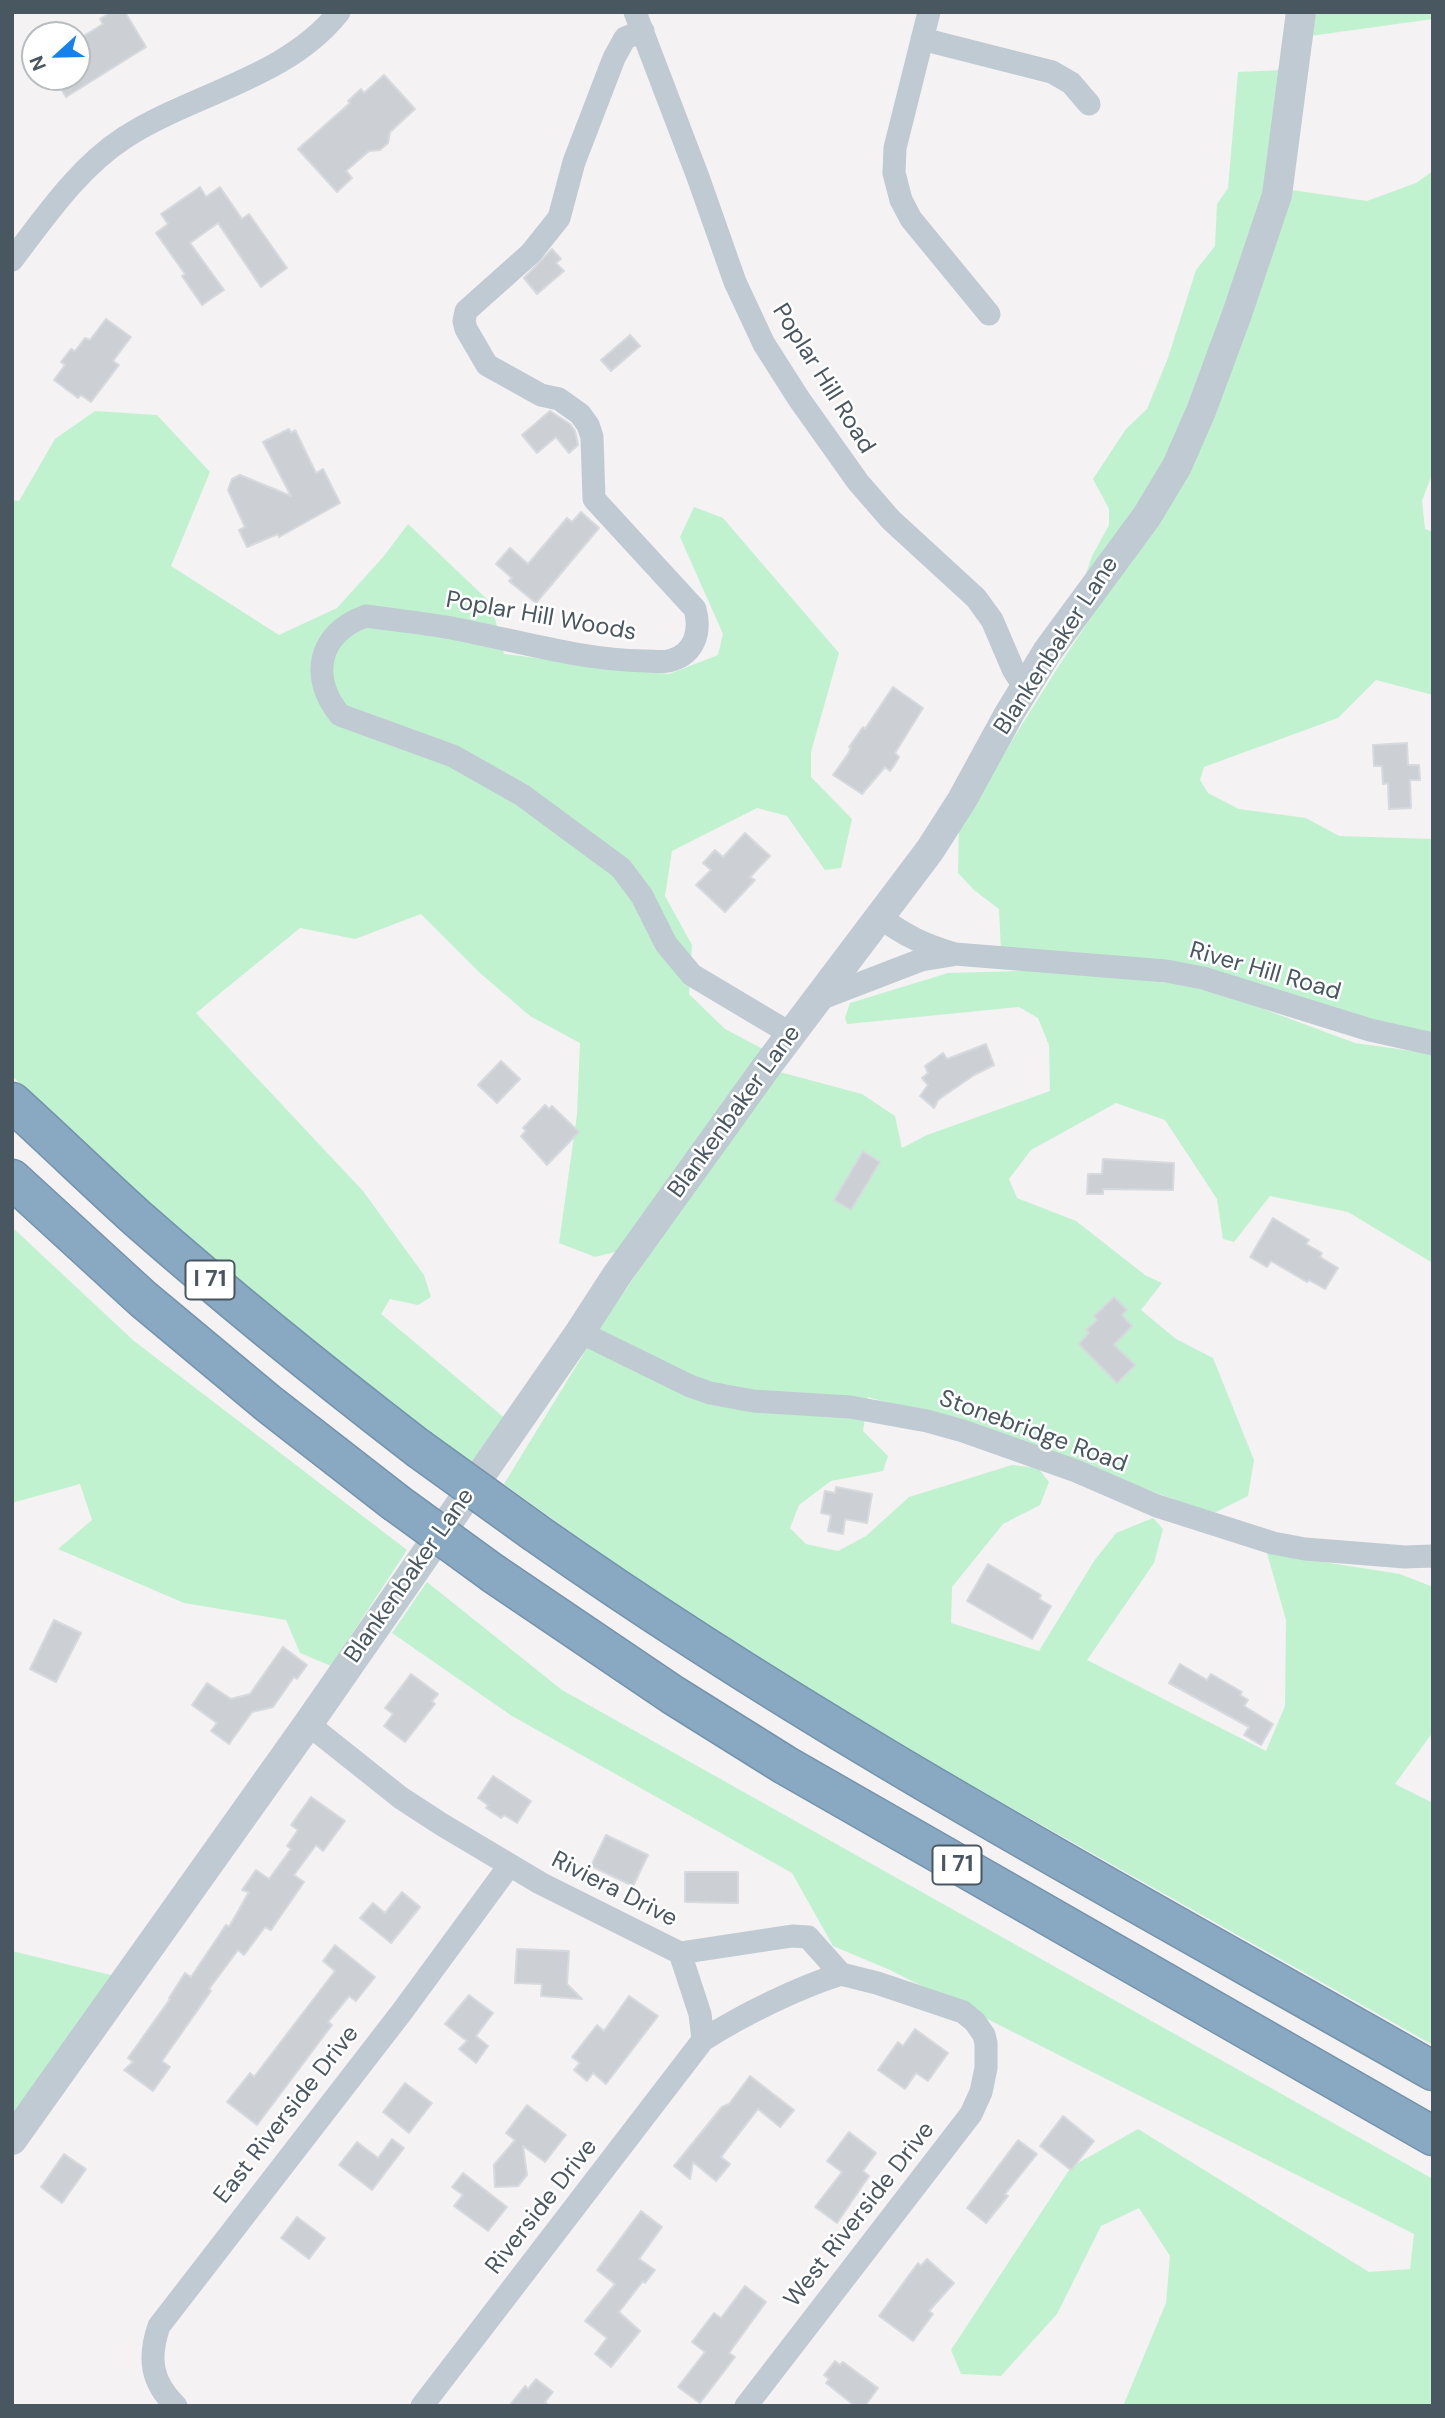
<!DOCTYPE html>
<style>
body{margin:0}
#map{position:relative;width:1445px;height:2418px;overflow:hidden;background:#f4f2f2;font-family:"DM Sans",sans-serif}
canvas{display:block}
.frame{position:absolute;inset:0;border:14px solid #495761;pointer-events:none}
.north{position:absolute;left:21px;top:21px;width:70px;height:70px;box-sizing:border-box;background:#fff;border:2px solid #b6bcc0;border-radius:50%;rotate:248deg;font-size:19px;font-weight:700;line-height:28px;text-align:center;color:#495761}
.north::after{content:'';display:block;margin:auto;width:24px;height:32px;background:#1582ec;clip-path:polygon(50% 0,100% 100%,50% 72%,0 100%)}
</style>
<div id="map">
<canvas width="1445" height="2418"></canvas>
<div class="frame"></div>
<div class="north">N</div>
</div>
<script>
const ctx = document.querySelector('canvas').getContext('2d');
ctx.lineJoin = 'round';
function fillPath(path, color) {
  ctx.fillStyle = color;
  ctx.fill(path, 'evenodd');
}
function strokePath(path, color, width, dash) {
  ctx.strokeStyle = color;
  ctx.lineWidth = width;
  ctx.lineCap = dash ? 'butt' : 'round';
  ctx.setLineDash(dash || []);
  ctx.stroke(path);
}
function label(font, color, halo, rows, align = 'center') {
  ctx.font = font + ' "DM Sans",sans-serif';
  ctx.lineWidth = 5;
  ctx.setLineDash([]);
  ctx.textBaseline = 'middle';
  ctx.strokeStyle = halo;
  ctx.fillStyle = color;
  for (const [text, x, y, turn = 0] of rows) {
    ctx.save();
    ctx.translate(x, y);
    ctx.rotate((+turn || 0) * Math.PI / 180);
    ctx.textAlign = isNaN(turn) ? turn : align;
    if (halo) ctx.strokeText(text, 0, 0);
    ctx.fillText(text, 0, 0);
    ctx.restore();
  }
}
const green = new Path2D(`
 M1314 12H1433V19L1310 36Z
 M1282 70 1272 181 1159 480 1084 580 1092 556 1109 525V509L1093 479 1126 429 1147 409 1168 358 1196 270 1215 246 1217 204 1228 188 1238 72Z
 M1433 171V472L1422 501 1425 529 1433 532V695L1376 680 1338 718 1204 767 1200 780 1208 793 1239 809 1306 818 1339 836 1433 839V1037L1274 991 1001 952 999 909 974 890 958 873 959 825 1060 664 1144 538 1292 190 1367 201 1416 183Z
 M95 411 157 415 210 472 171 566 279 635 337 608 384 556 408 524 491 603 504 654 669 674 718 655 723 634 680 537 694 507 723 518 839 653 811 752V777L852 819 841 868 825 870 787 816 757 808 672 851 665 896 692 945 689 994 725 1029 763 1049 623 1250 595 1257 559 1243 577 1115 580 1043 530 1016 480 973 421 914 355 939 300 928 196 1013 363 1191 424 1275 431 1297 418 1305 390 1299 381 1314 507 1420 470 1465 306 1337 95 1156 12 1076V500L19 501 55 439Z
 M1054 970 1204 987 1355 1043 1433 1054V1259L1431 1262 1348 1212 1270 1196 1234 1242 1223 1239 1217 1199 1165 1120 1116 1103 1031 1150 1009 1179 1017 1198 1076 1221 1145 1275 1162 1283 1141 1310 1176 1339 1213 1358 1254 1460 1248 1496 1212 1514 1017 1440 868 1397 863 1431 888 1456 883 1471 831 1481 799 1505 790 1528 806 1544 838 1551 866 1536 909 1497 1012 1465 1038 1468 1049 1482 1040 1505 1003 1524 952 1587 951 1623 1039 1651 1094 1561 1116 1533 1153 1518 1163 1529 1154 1563 1087 1660 1266 1751 1285 1706 1286 1620 1267 1553 1400 1574 1433 1587V1732L1395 1784 1433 1803V2045L750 1661 504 1484 600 1327 776 1071 862 1094 895 1116 902 1148 927 1135 1050 1091 1049 1045 1038 1018 1019 1007 847 1024 845 1018 850 1003 948 973Z
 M12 1227 134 1341 407 1550 331 1666 300 1653 286 1620 184 1603 58 1549 92 1520 80 1484 12 1503Z
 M427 1582 562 1690 1433 2179V2406H1123L1166 2303 1170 2256 1139 2208 1101 2226 1057 2314 1001 2376 961 2374 951 2350 1071 2167 1138 2129 1369 2272 1410 2269 1414 2234 890 1970 833 1946 792 1873 512 1716 392 1633Z
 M12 1951 115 1976 12 2120Z`);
const building = new Path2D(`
 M111 12H125L146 47 66 97 54 77H77V40L103 24 100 19Z
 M384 75 415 109 390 132 388 143 380 150 369 151 346 171 352 178 337 192 298 149 350 103 348 101 361 89 364 93Z
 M200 187 206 197 220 187 242 219 249 214 287 268 261 287 218 223 190 243 224 290 202 305 182 276 185 274 156 233 168 224 161 214Z
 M552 249 561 259 556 263 564 271 537 294 524 278Z
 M106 319 131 337 113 361 119 365 91 402 81 395 78 398 54 380 65 365 61 362 71 349 75 351 85 338 90 340Z
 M630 335 640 346 611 371 601 360Z
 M550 411 570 424 575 431 578 445 569 453 556 437 537 453 522 435Z
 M289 429 291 433 295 430 316 473 323 469 340 503 279 537 278 534 247 547 239 530 245 527 228 490 232 479 240 475 291 496 263 442Z
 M581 512 599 528 536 603 509 581 512 578 496 564 510 548 528 564 567 518 572 522Z
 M893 687 923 708 895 753 899 757 895 764 890 771 885 767 862 794 833 775 848 754 851 748 849 747 863 727 865 729Z
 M1407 743 1408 765H1419L1420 780H1410L1411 808 1389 809 1388 783 1383 784 1382 766H1374L1373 745Z
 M745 833 770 856 750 877 755 880 725 912 696 885 711 870 703 863 715 850 723 857Z
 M986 1044 994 1065 974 1075 945 1095 938 1100 934 1108 920 1096 928 1085 922 1078 928 1073 925 1066 943 1053 947 1059Z
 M501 1061 520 1079 497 1103 478 1085Z
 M545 1105 549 1109 552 1106 579 1132 547 1165 521 1136 526 1131 523 1128Z
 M863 1151 880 1162 851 1210 834 1200Z
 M1103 1159 1174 1163 1173 1190 1103 1189V1194H1087L1088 1174H1102Z
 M1273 1218 1309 1240 1306 1244 1322 1253 1320 1257 1338 1268 1325 1289 1309 1280 1307 1282 1271 1261 1267 1267 1250 1257Z
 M1114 1297 1127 1310 1122 1315 1132 1326 1114 1345 1135 1365 1117 1383 1079 1344 1089 1333 1086 1330 1097 1320 1094 1316Z
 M836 1487 872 1494 867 1523 845 1519 843 1534 828 1531 831 1515 821 1513 825 1491 835 1493Z
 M988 1564 1041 1595 1039 1599 1051 1606 1032 1639 967 1601Z
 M54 1620 81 1633 56 1682 30 1669Z
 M283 1647 307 1665 297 1679 294 1677 273 1707 252 1712 229 1744 211 1731 217 1723 192 1705 207 1683 231 1699 250 1694Z
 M1180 1664 1207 1680 1211 1674 1242 1692 1240 1695 1248 1700 1244 1706 1273 1724 1261 1745 1244 1735 1249 1727 1169 1683Z
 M411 1674 438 1694 432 1701 435 1704 405 1742 384 1726 393 1714 385 1708Z
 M493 1776 531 1801 517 1823 504 1815 501 1818 486 1808 488 1805 478 1798Z
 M311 1797 345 1821 323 1851 316 1845 294 1875 304 1882 271 1930 265 1927 244 1955 238 1950 209 1989 211 1991 162 2061 170 2067 153 2091 124 2070 133 2062 128 2058 170 1999 169 1998 185 1973 191 1977 226 1925 229 1927 249 1892 242 1890 256 1870 269 1879 291 1849 287 1846 298 1830 291 1825Z
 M606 1835 648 1855 633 1886 591 1866Z
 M685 1872H738V1903L685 1902Z
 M402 1892 420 1907 391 1943 360 1918 373 1903 385 1913Z
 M335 1945 375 1977 356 2001 349 1996 328 2022 332 2025 257 2125 227 2102 250 2073 254 2077 335 1971 323 1961Z
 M517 1949 569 1951 567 1984 582 1999 541 1996 542 1984 515 1983Z
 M469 1995 493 2013 476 2036 488 2046 476 2063 459 2049 467 2041 445 2024Z
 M629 1996 658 2016 606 2084 593 2073 587 2081 574 2070 580 2063 572 2057 597 2025 604 2031Z
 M915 2029 948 2053 928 2081 916 2073 905 2089 878 2070 898 2042 903 2046Z
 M750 2076 794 2110 780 2127 758 2109 721 2157 730 2164 716 2181 693 2162 690 2179 674 2166 722 2107 729 2104Z
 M405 2083 432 2103 409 2133 383 2112Z
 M527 2105 566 2135 545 2162 523 2146 527 2175 518 2186 495 2187 494 2165 515 2140 506 2133Z
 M1063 2116 1094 2141 1071 2170 1040 2146Z
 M849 2132 876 2153 863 2171 869 2176 837 2223 815 2207 842 2172 827 2161Z
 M392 2139 404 2148 372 2190 339 2165 357 2142 378 2158Z
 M1018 2140 1037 2154 1005 2194 1008 2196 986 2223 967 2208Z
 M64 2154 86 2169 62 2203 41 2187Z
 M463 2173 507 2207 488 2231 454 2206 463 2195 452 2187Z
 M641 2211 662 2227 639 2259 655 2270 645 2283 643 2281 619 2312 640 2331 611 2367 595 2354 607 2338 585 2321 615 2284 597 2270Z
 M297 2217 325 2238 309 2259 281 2238Z
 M927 2259 954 2283 929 2311 933 2314 913 2341 879 2316 918 2263 921 2266Z
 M745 2286 766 2302 729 2353 735 2357 700 2403 678 2387 705 2352 692 2342 714 2313 721 2318Z
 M835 2361 840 2365 843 2362 878 2388 865 2406H855L826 2383 829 2379 824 2375Z
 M536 2379 553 2392 545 2402 549 2406H509L525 2386 528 2389Z`);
const minor = new Path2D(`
 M635 12 698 177 735 282 764 344 799 399 858 482 891 520 976 598 992 620 1013 669 1025 688
 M929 12 895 148 894 173 901 200 911 219 989 314
 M643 31 625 38 614 58 574 162 559 218 531 253 466 311 464 321 466 329 487 365 541 395 559 399 580 414 588 425 592 437 594 499 695 609C701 631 695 653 672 660 664 663 654 661 645 661 580 660 515 640 451 628 423 623 394 620 366 616 318 633 309 677 340 715L453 756 522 795 621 868 642 896 666 944 692 975 791 1034
 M922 39 1052 72 1071 83 1089 104
 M12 260C45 217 78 168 124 138 193 93 286 79 339 12
 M880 917C905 936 925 945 955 954L1166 971 1203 978 1370 1030 1433 1044
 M817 1000 921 960 952 955
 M580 1332 690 1386 710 1393 753 1401 850 1407 927 1421 963 1431 1076 1471 1157 1506 1273 1543 1305 1549 1405 1557 1433 1556
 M308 1724 401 1798 441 1824 540 1883 680 1953 792 1936 808 1937 841 1974 877 1983 963 2012 975 2022 984 2035 986 2043V2068L981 2092 971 2114 746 2406
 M680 1953 700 2014 703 2040
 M176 2406C151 2382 148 2358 159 2326L401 2013 509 1866
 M422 2406 703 2040C742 2015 797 1988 841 1974`);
const tertiary = new Path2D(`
 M12 2140 308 1724 580 1332 617 1275 767 1066 930 850 962 800 1009 714 1047 652 1147 516 1177 466 1201 411 1237 314 1277 195 1301 12`);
const motorway = new Path2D(`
 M12 1102C54 1140 95 1180 137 1218 228 1298 322 1374 418 1448
 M12 1179 143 1299 269 1404 395 1502
 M536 1533C821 1734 1130 1898 1433 2071
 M494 1574 673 1695 785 1765 1433 2136`);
const motorwayBridge = new Path2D(`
 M418 1448 536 1533
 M395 1502 494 1574`);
const shields = [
 [210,1280,49],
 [957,1865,49]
];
const shieldNames = [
 ["I 71",210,1280],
 ["I 71",957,1865]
];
const streetNames = [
 ["Poplar Hill Road",823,379,58],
 ["Poplar Hill Woods",541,617,10],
 ["Blankenbaker Lane",1057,646,-57],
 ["River Hill Road",1265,972,16],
 ["Blankenbaker Lane",735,1112,-54],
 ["Stonebridge Road",1033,1432,20],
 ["Blankenbaker Lane",410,1576,-55],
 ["Riviera Drive",614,1890,27],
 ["East Riverside Drive",287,2115,-52],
 ["Riverside Drive",542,2207,-52],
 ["West Riverside Drive",860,2215,-52]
];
fillPath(green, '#c1f2d0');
fillPath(building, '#ccd0d4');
strokePath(building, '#d6d9dd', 2);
strokePath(motorway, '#7493ad', 41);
strokePath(minor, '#c0cad2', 23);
strokePath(tertiary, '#c0cad2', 30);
strokePath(motorway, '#89a8c2', 38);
strokePath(motorwayBridge, '#7493ad', 41, []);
strokePath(motorwayBridge, '#89a8c2', 38);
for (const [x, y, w] of shields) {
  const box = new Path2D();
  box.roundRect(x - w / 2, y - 19.5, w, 39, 5);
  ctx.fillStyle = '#fff';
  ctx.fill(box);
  strokePath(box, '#495761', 2);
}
label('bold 23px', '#495761', null, shieldNames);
label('24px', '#495761', '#fff', streetNames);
</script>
